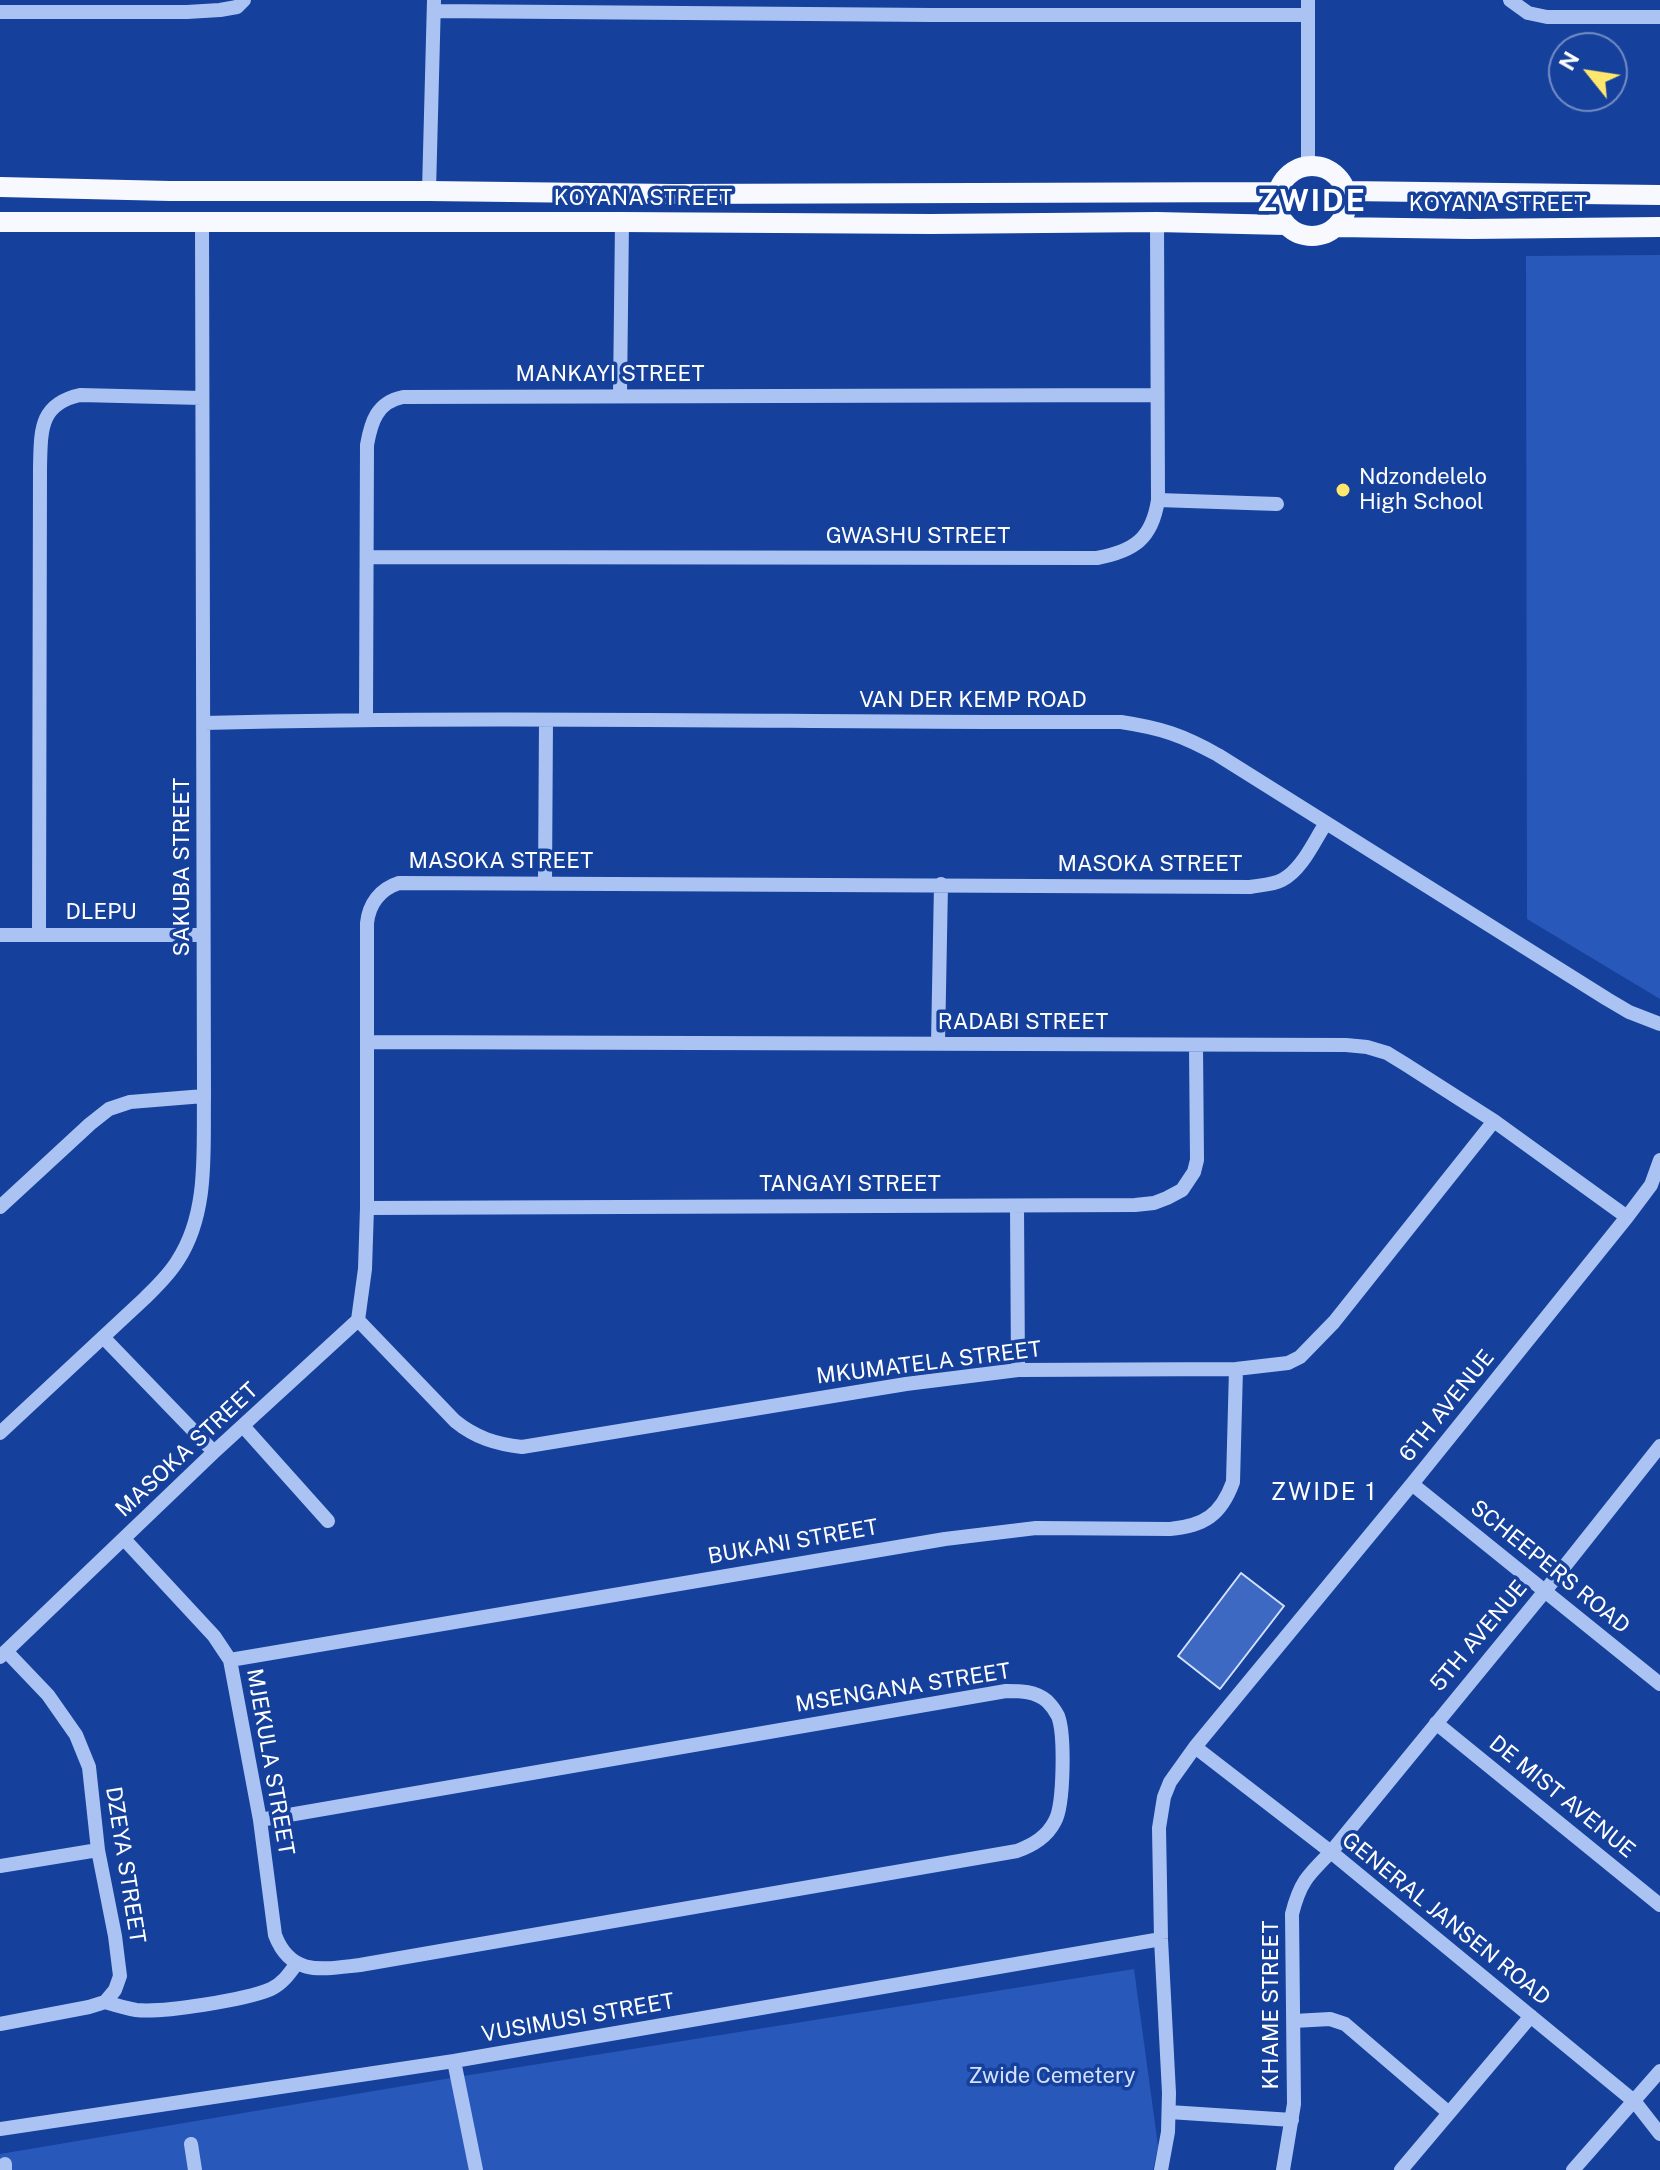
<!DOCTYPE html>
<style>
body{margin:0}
#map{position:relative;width:1660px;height:2170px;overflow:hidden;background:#15409c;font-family:"Public Sans",sans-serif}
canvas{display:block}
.north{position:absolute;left:1548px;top:32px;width:80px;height:80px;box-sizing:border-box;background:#15409c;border:2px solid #738cc4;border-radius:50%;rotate:300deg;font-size:22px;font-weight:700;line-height:32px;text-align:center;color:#fff}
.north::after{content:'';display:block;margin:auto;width:28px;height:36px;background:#ffe66d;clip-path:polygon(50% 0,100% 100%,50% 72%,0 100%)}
</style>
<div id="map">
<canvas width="1660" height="2170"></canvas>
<div class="north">N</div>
</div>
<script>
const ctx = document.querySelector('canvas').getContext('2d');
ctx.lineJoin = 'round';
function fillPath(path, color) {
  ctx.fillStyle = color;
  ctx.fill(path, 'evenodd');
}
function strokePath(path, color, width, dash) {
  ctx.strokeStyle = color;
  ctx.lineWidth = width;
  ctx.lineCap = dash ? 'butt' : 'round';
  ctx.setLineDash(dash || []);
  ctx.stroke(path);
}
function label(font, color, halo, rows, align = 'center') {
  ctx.font = font + ' "Public Sans",sans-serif';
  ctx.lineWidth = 7;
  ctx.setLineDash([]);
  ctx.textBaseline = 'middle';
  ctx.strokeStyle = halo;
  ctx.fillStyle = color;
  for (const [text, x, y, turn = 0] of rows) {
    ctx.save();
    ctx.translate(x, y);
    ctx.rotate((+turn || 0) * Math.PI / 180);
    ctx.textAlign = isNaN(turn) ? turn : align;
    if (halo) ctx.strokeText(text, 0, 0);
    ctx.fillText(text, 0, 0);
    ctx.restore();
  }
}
const green = new Path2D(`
 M1660 255V999L1527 919 1526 256Z
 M1134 1969 1158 2146 1153 2170H0V2154L457 2077Z`);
const building = new Path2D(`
 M1241 1573 1284 1606 1220 1689 1178 1656Z`);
const minor = new Path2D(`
 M1308 0V166
 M1510 0 1528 13 1547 17H1660
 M434 11 932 15H1308
 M0 12H187L220 10 237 7 244 0
 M429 191 434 0
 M620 395 622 222
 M1158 500 1277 504
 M368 557 1097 558C1134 551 1152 539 1158 500L1157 222
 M366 719 367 445C371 422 377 402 403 397L1157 395
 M204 723C510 715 815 723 1121 722 1161 728 1182 735 1218 755L1607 999 1629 1012 1660 1024
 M545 883 546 720
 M39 934 40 467C41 431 39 404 80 395L202 398
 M0 935H203
 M368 1042 1346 1045 1367 1047 1387 1053 1405 1064 1494 1121 1627 1217
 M938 1043 941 884
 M1017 1206 1018 1370
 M0 1207 90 1124 109 1109 130 1102 204 1096
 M367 1208 1135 1205 1154 1203 1167 1198 1182 1190 1194 1172 1197 1160 1196 1046
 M358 1320 455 1421C476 1438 496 1444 522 1447L906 1384 1018 1370 1236 1369 1288 1363 1300 1357 1334 1322 1494 1121
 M103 1337 214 1452
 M243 1426 328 1521
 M0 1433 145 1298C157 1286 169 1275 178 1260 209 1212 203 1151 204 1096L202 221
 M1412 1484 1660 1684
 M124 1539 214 1636 230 1660 260 1820 275 1935C291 1977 323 1969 360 1965L1017 1851C1033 1845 1047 1837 1055 1821 1064 1805 1065 1734 1058 1716 1056 1712 1051 1705 1047 1701 1035 1691 1021 1691 1006 1691L260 1820
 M0 1657 214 1452 358 1320 365 1269 367 1208V923C369 904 380 889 399 883L1250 887C1261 885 1272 885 1282 880 1302 870 1314 841 1326 823
 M230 1660 945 1539 1036 1528 1170 1529C1204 1526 1221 1515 1233 1482L1236 1369
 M1436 1723 1660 1905
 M1195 1747 1331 1852 1635 2102 1660 2134
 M0 1866 98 1850
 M105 2002C115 2005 125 2008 136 2010 163 2013 245 2000 271 1989 283 1983 289 1974 297 1963
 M1294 2021 1330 2019 1345 2024 1449 2113
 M0 2024 89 2007 105 2002 115 1990 120 1976 115 1936 98 1850 89 1767 76 1735 48 1695 6 1651
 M454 2061 476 2170
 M1169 2112 1292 2120
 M0 2129 454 2061 1161 1939
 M191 2144 195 2170
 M5 2164V2170
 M1161 2170 1168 2132 1169 2093 1161 1939 1159 1828 1164 1797 1170 1782 1195 1747 1412 1484 1627 1217 1651 1185 1660 1160
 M1283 2170 1294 2104 1292 1914C1300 1882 1308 1875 1331 1852L1545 1591 1660 1446
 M1401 2170 1531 2016
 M1573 2170 1660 2071`);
const major = new Path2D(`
 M1277 201a35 35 0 1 1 70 0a35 35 0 1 1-70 0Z
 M0 187 170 191H429L673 194 1278 192
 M1346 191 1660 195
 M0 222H622L931 224 1157 222 1285 225
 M1336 227 1470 229 1660 227`);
const markers = [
 [1343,490,8,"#ffe66d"]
];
const streetNames = [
 ["KOYANA STREET",643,198],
 ["KOYANA STREET",1498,204],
 ["MANKAYI STREET",610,374],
 ["GWASHU STREET",918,536],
 ["VAN DER KEMP ROAD",973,700],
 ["MASOKA STREET",501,861],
 ["MASOKA STREET",1150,864],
 ["SAKUBA STREET",182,867,-90],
 ["DLEPU",101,912],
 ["RADABI STREET",1023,1022],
 ["TANGAYI STREET",850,1184],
 ["MKUMATELA STREET",929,1363,-7],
 ["6TH AVENUE",1447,1406,-51],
 ["MASOKA STREET",187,1450,-43],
 ["BUKANI STREET",793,1542,-10],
 ["SCHEEPERS ROAD",1550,1567,39],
 ["5TH AVENUE",1479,1636,-50],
 ["MSENGANA STREET",903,1688,-9],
 ["MJEKULA STREET",270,1762,80],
 ["DE MIST AVENUE",1562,1797,39],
 ["DZEYA STREET",125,1865,81],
 ["GENERAL JANSEN ROAD",1446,1919,39],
 ["KHAME STREET",1271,2005,-90],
 ["VUSIMUSI STREET",578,2018,-10]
];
const poiNames = [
 ["Ndzondelelo",1359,477],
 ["High School",1359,502]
];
const parkNames = [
 ["Zwide Cemetery",1052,2076]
];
const neighbourhoodNames = [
 ["ZWIDE 1",1324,1493]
];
const districtNames = [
 ["ZWIDE",1312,202]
];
fillPath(green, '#2859ba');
fillPath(building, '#3d69c3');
strokePath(building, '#d3e1fd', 2);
strokePath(minor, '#abc3f3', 14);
strokePath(major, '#f7f9ff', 20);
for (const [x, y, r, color] of markers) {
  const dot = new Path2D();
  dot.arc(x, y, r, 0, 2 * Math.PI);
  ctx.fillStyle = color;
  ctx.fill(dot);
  strokePath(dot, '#15409c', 3);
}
label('22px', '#fff', '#15409c', streetNames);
label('22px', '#fff', '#15409c', poiNames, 'left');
label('22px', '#d3e1fd', '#15409c', parkNames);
ctx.letterSpacing = '2px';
label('24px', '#fff', '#15409c', neighbourhoodNames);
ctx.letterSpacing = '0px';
ctx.letterSpacing = '2px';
label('bold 30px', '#fff', '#15409c', districtNames);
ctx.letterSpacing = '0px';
</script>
